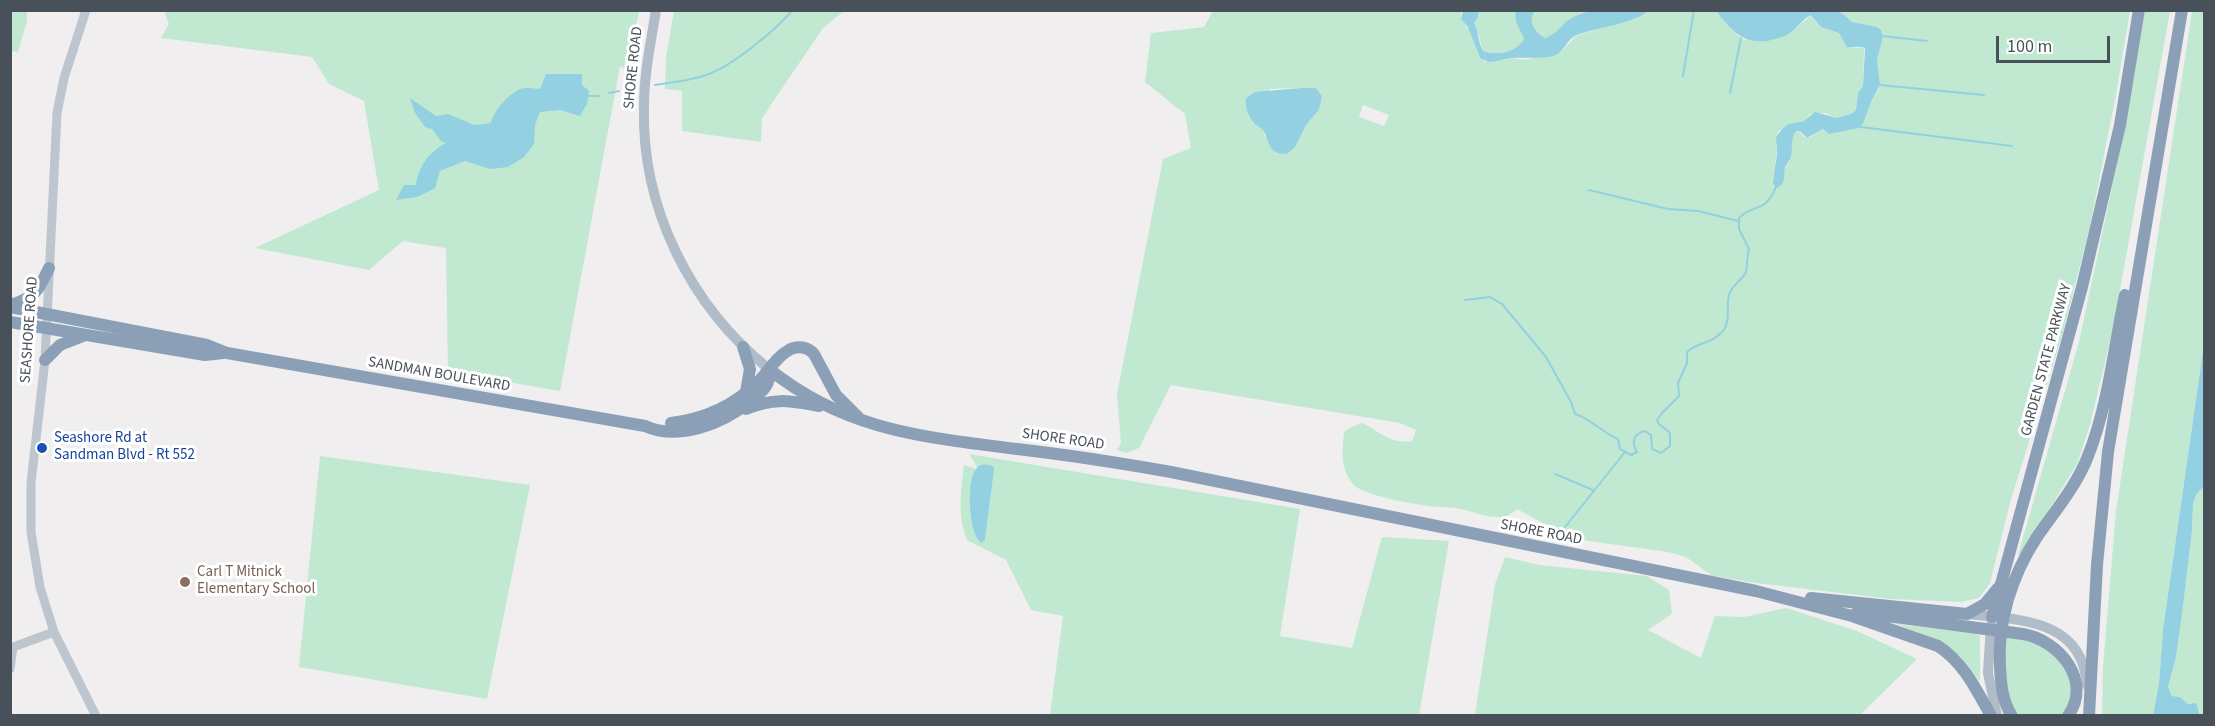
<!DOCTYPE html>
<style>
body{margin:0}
#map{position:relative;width:2215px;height:726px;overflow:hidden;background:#f0eeee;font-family:"Source Sans 3",sans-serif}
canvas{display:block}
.frame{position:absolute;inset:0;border:12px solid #485159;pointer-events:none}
.scale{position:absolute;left:1996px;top:36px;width:114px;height:27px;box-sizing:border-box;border:3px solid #485159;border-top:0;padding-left:8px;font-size:18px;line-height:21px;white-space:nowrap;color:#485159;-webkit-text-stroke:4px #fff;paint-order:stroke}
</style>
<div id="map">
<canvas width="2215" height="726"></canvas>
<div class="frame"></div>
<div class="scale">100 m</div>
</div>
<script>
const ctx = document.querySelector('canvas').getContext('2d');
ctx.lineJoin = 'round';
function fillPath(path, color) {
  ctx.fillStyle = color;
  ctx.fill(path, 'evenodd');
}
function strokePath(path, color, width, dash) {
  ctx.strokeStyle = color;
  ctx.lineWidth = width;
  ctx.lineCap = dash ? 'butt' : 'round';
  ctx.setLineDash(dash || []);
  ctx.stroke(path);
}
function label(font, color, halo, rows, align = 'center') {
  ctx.font = font + ' "Source Sans 3",sans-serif';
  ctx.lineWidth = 6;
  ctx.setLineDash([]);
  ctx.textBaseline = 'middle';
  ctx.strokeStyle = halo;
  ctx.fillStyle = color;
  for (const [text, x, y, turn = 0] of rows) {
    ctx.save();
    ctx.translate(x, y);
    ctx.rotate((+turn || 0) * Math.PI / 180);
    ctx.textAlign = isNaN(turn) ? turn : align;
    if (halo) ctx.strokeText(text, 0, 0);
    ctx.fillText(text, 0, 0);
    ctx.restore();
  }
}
const green = new Path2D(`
 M10 11H27V21L18 52 11 51Z
 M164 11H639L631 53V73L620 66 560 391 448 372 446 248 403 241 369 270 255 248 379 190 364 101 329 84 312 57 161 38 169 24Z
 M674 11V10L844 11 823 28 762 118 761 142 682 131V91L665 89 666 57Z
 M1213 11H1463L1461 13 1462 20 1471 32 1478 54 1485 62H1488L1513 58 1523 60 1561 52 1576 36 1627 20 1645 14 1648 11H1716L1727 25 1742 39 1760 42 1790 34 1811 15 1821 27 1839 33C1849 45 1845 50 1864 47L1863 86 1858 93 1856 110 1851 114 1837 118 1825 113 1810 114 1806 120C1795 124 1776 124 1776 141 1776 149 1778 154 1775 161L1785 168 1790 160 1791 141 1796 131H1800L1804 137 1809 138 1823 129 1829 134 1861 126 1872 100 1879 89 1877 60 1883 37 1881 30 1877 27 1852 22 1842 13 1836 11H2130L2115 100 2090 226 2063 333 2011 499 1990 583 1979 598 1961 602 1891 599 1748 582 1711 575 1686 557 1668 552 1589 541 1569 537 1517 509C1511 514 1506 518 1497 517 1483 517 1470 510 1456 508 1451 507 1447 508 1442 507 1426 507 1363 496 1354 485 1340 470 1342 451 1344 432L1353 426 1363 423C1381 433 1390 444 1412 441L1416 430 1400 423 1171 385 1139 448 1126 453 1117 450 1121 443 1117 394 1163 159 1191 148 1185 114 1145 82 1151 33 1204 27ZM1302 88H1316L1322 96 1319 110 1306 125 1295 147 1265 137 1263 130 1270 89ZM1363 105 1389 115 1384 126 1359 117Z
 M1479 11H1515L1516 22 1524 39C1516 53 1497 56 1483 51L1474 21 1477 19Z
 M1535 11H1601L1562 26 1551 36 1545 38C1535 32 1527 21 1535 11Z
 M2145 11H2170L2113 329 2090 425 2077 464 2021 555H2018L2079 342 2127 117Z
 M2192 11H2204V344L2163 629 2159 684 2153 715 2102 716 2103 667 2116 511Z
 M969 454 1300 509 1280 636 1352 648 1382 537 1449 541 1419 715H1050L1063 616 1031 610 1006 560 967 540C957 515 961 490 964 465L976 469C967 493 967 518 979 542L985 540 994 470V467H977Z
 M320 456 530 485 487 699 299 667Z
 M2204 486V715H2200L2199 710 2192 703 2188 704 2180 697 2172 696 2168 687 2176 657 2192 531 2193 504 2196 495Z
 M1505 557 1539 565 1647 576 1669 590 1672 614 1648 630 1701 658 1715 616 1744 617 1786 608 1857 631 1917 659 1860 715H1475L1495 584Z
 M1896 624 1974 633 1980 636V682L1961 657 1935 639Z
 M2006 637C2017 638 2033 640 2043 644 2067 655 2081 695 2062 715H2019C2002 694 2004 663 2006 637Z`);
const water = new Path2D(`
 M1463 11H1479L1477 19 1474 22C1478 31 1478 42 1483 51 1497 56 1516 53 1524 39L1516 22 1515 11H1535C1527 21 1535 32 1545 38 1556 35 1561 24 1572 18 1593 6 1624 10 1648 11 1635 23 1595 28 1577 35 1566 39 1565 53 1553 56 1542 59 1522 57 1511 58 1503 59 1496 62 1488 62L1480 58 1468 27 1461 19Z
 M1769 11H1836L1842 13 1852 22 1877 27 1881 30 1883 37 1877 60 1880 85 1872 100 1863 123 1859 128 1829 134 1823 129 1807 138 1800 131H1796C1789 142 1794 149 1790 159 1789 162 1786 164 1785 167 1783 176 1787 184 1776 188L1773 183 1777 154 1776 137 1783 128 1789 124 1804 121 1815 112 1837 118 1851 114 1856 110 1858 93 1863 86 1865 49 1864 47H1847L1839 33 1821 27 1811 15C1802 19 1797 29 1789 34 1784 37 1777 38 1771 40 1745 47 1730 29 1716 11Z
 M546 74H582V85L589 91 587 104 580 116 560 110 540 112 535 125 534 144 524 157 508 167 490 169 465 161 440 171 435 188 417 197 396 200 404 185H416C418 167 430 151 446 143L441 141 432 129 425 127 415 113 410 98 436 116 448 114 474 125 491 123C494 110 511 90 525 88 529 87 536 89 540 89Z
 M1302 88H1316L1322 96 1319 110 1306 125 1295 147 1287 154C1266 154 1271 141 1262 129 1260 127 1257 126 1255 124 1249 118 1244 106 1246 98L1255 92Z
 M2204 344V486L2196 495 2193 504 2192 531 2182 613 2176 657 2168 687 2172 696 2180 697 2188 704 2196 703 2200 715H2153L2159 684 2163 629Z
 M989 465 994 467V470L985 540 981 543C968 532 966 482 976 469 979 464 984 464 989 465Z`);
const stream = new Path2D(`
 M1883 36 1927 41
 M1683 76 1694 10
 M655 85C672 82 690 81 706 75 733 66 774 31 793 10
 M1880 85 1984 95
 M629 89 636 88
 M609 93 619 91
 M1730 93 1741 38
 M585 96H599
 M1861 127 2012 146
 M1589 190 1668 209 1698 211 1738 221
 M1465 300 1490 297 1502 304 1546 357 1571 402 1575 414C1591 419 1603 433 1618 439L1620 449 1631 455 1637 452C1631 442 1633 434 1645 431L1651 435 1652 449 1661 453 1670 446V433L1658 423 1657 420 1663 412 1679 396 1678 383 1687 363V352C1697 342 1712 344 1723 331 1731 321 1726 306 1729 295 1732 284 1742 281 1746 272 1747 267 1747 256 1749 249L1739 229V218C1755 202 1764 215 1776 187
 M1555 474 1593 490
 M1565 527 1625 452`);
const secondary = new Path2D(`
 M86 10 64 78 57 113 45 360 31 483V532L40 587 54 632 96 716
 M10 669 13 647 54 632`);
const primary = new Path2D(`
 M656 10C651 42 644 73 644 106 641 207 690 306 769 369
 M1967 614C2018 620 2082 618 2087 685
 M1991 624 1988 673 1997 716`);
const highway = new Path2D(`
 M10 305C35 298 39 290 49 268
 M10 307 207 345 227 353 645 426C678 441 722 424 749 402 761 393 772 385 769 369
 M10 322 205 355 223 353
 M743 347 750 369 746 392
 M45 360 60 345 83 336
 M769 369C846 431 924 437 1017 449 1069 455 1120 463 1171 472L1756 591 1852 616 1938 646C1964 663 1976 689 1991 716
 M746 409C775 397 790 401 819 406
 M671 423C705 419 735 405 759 381 769 371 776 357 789 350 797 345 808 347 814 354L836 395 859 418
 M1811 598 1967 614 1985 604 1998 588
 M1857 612 2023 634C2059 640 2093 681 2068 716
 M1992 617 2082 287 2120 125 2139 10
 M2012 716C2002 701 2001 684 2000 667 1997 622 2012 575 2037 537 2055 511 2077 485 2088 456 2108 406 2114 347 2125 295
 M2089 716 2097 565 2108 452 2182 10`);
const markers = [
 [42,448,6,"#1a4fb4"],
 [185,582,6,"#8d6e63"]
];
const streetNames = [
 ["SHORE ROAD",634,68,-84],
 ["SEASHORE ROAD",30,330,-86],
 ["GARDEN STATE PARKWAY",2047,360,-75],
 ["SANDMAN BOULEVARD",439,375,10],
 ["SHORE ROAD",1063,440,8],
 ["SHORE ROAD",1541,533,11]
];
const transitNames = [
 ["Seashore Rd at",54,439],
 ["Sandman Blvd - Rt 552",54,456]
];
const educationNames = [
 ["Carl T Mitnick",197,573],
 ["Elementary School",197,590]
];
fillPath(green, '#c1e9d1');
fillPath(water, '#93d0e1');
strokePath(stream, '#93d0e1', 2);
strokePath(secondary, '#bdc6cf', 9);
strokePath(primary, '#b0bdc9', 10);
strokePath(highway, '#8ba0b7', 12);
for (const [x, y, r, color] of markers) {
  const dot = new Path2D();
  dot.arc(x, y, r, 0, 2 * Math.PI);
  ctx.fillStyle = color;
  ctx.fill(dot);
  strokePath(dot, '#fff', 2);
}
label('15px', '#485159', '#fff', streetNames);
label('15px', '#164399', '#fff', transitNames, 'left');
label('15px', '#785e54', '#fff', educationNames, 'left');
</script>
